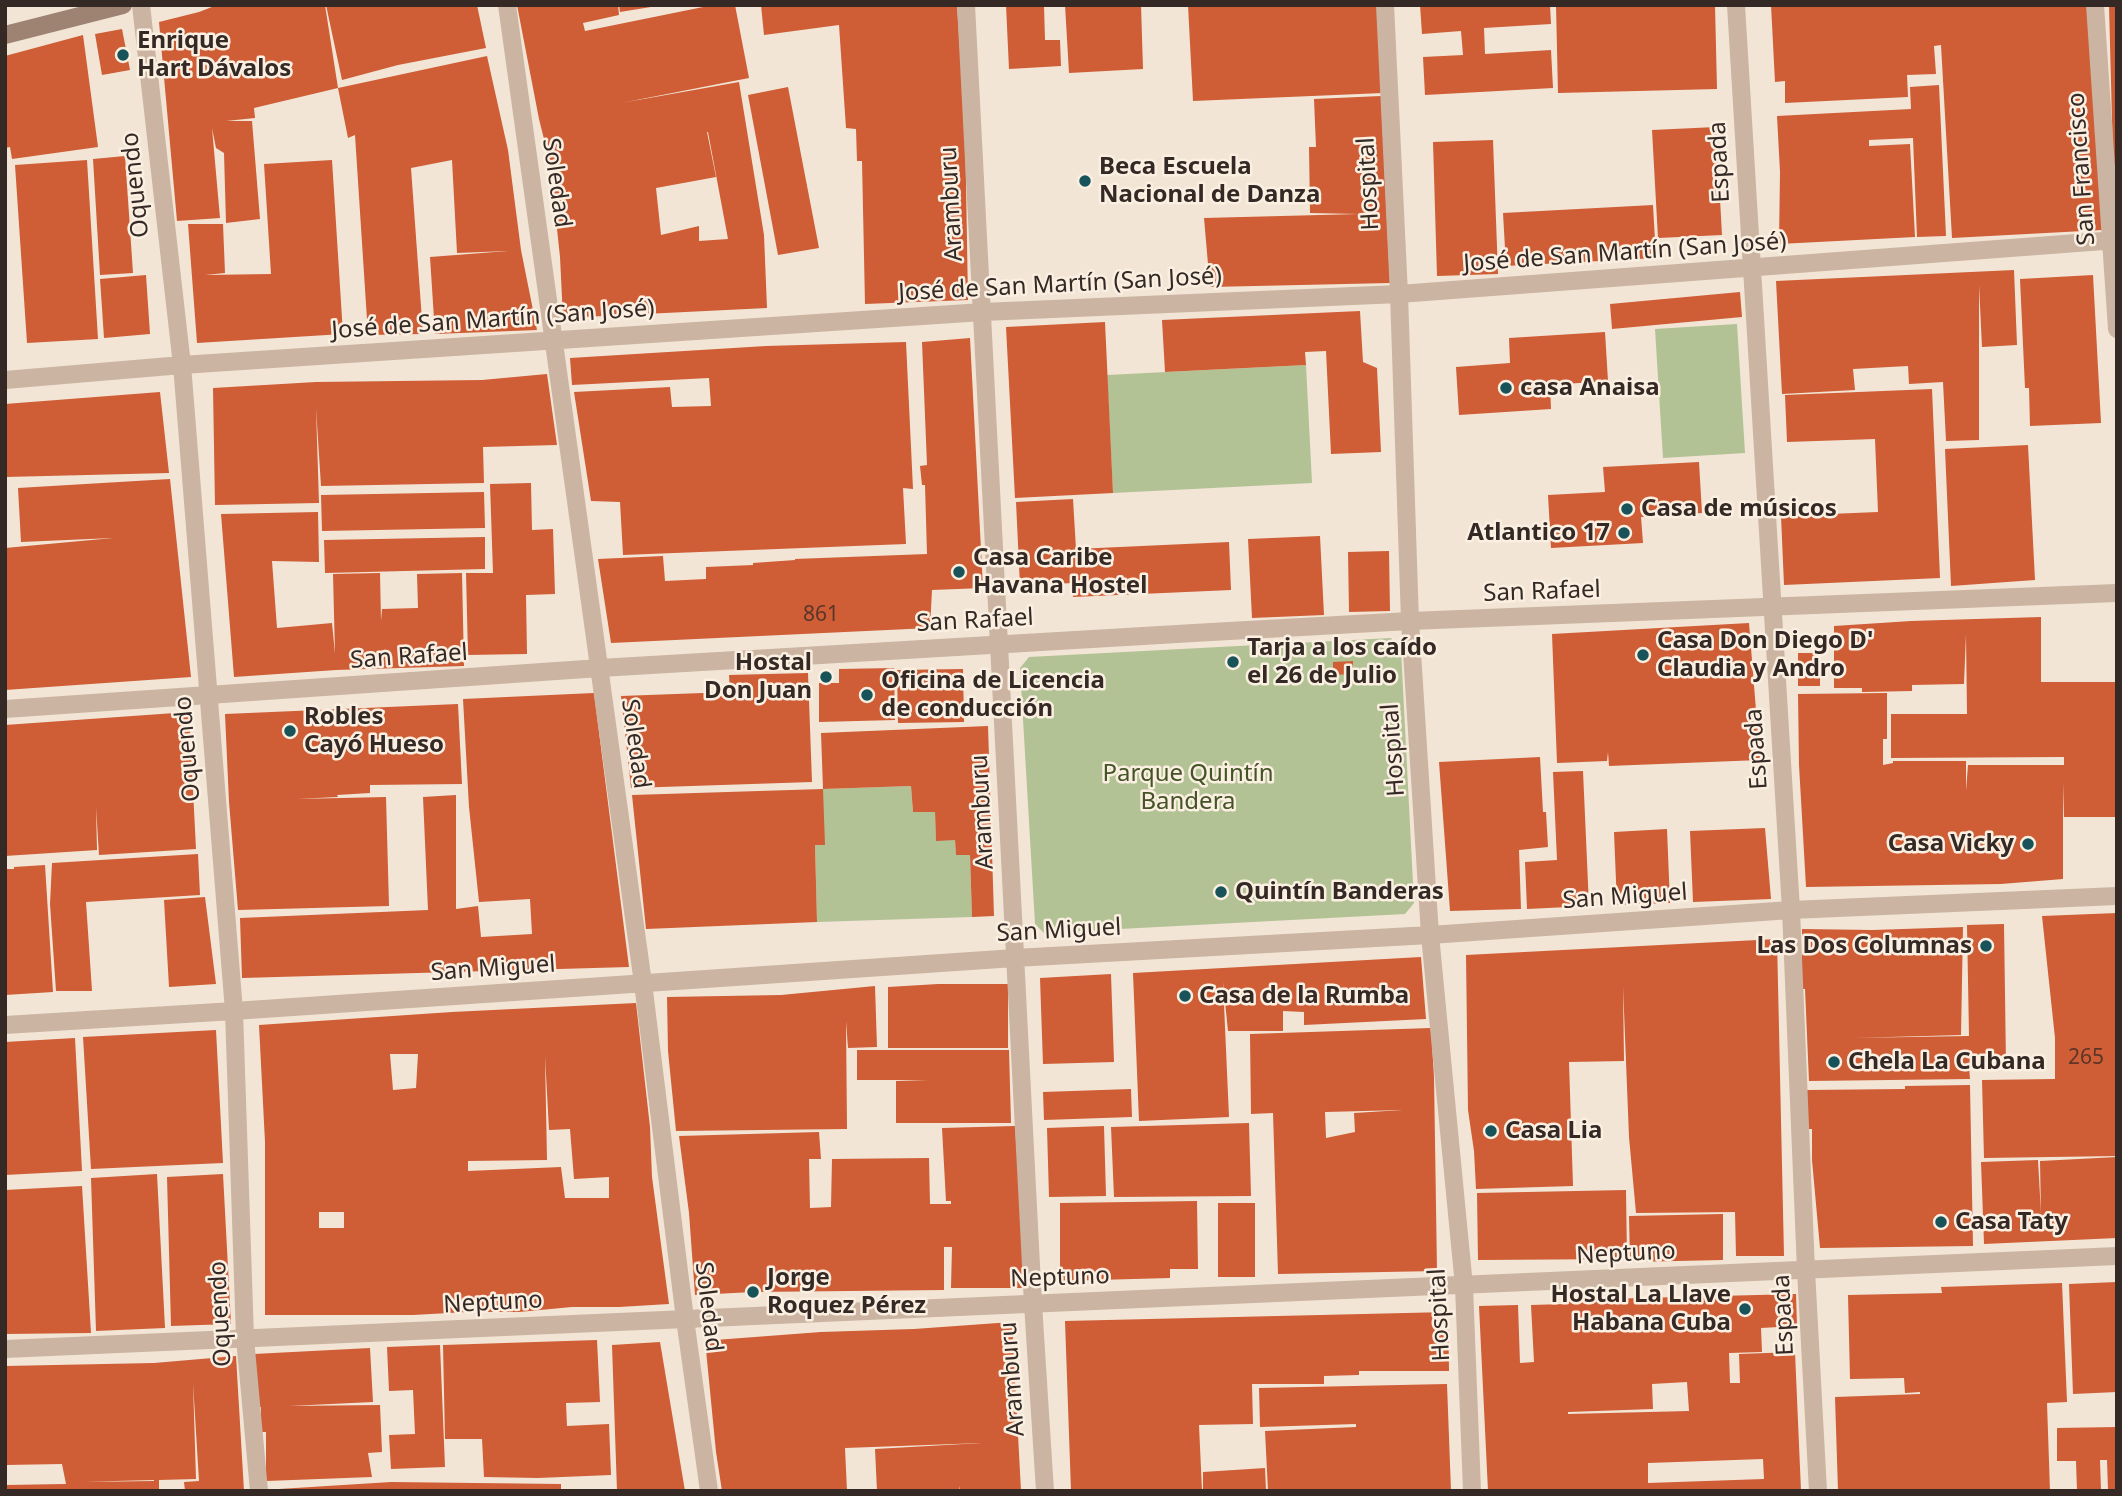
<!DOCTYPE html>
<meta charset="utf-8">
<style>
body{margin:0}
#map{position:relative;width:2122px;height:1496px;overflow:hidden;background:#f2e5d5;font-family:"Noto Sans",sans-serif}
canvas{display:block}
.frame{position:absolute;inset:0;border:7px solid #342924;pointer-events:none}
</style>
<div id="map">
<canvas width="2122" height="1496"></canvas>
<div class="frame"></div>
</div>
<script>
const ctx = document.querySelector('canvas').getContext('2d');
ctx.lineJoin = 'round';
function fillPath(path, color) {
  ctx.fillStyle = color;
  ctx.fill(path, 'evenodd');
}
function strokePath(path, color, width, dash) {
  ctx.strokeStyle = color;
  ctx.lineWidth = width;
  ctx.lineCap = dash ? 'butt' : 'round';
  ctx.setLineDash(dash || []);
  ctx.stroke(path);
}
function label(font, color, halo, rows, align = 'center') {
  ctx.font = font + ' "Noto Sans",sans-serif';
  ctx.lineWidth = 5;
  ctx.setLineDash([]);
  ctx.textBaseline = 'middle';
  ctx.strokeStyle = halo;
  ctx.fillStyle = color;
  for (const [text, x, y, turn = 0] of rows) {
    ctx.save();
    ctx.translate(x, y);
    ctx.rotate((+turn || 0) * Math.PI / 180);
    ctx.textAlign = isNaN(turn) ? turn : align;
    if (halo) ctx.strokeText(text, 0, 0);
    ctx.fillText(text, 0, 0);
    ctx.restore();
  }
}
const green = new Path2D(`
 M1737 324 1745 453 1663 458 1655 329Z
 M1306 365 1312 483 1113 493 1107 375Z
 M1391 638 1401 650 1414 903 1405 914 1044 933 1035 924 1020 668 1029 657Z
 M911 786 913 812H935L936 840H955L956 855H970L972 917 817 922 815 845 823 789Z`);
const building = new Path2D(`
 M217 5H325L338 88 254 108 255 118 226 121H252L260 219 226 223 224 153 216 148 212 128 220 218 177 221 159 22 199 12Z
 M326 5H477L486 48 398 65 342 80Z
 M517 5H618L619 15 583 23 585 31 713 5H735L749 78 621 103 739 82 764 235 767 308 563 318 560 257 550 163 539 119ZM707 132H708L728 239 699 241V226L661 235 656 188 716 177Z
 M619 5H651V7L620 12Z
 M761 5H957L965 126 968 300 865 304 862 161H857L856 129 846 128 839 25 764 35Z
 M1006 5H1044L1045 40H1060L1061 66 1009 69Z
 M1065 5H1141L1143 69 1069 73Z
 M1188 5H1377L1383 93 1193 101Z
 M1420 5H1550L1551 24 1484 28 1485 54 1551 50 1553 88 1425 95 1423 57 1463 55 1461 31 1422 34Z
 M1556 5H1715L1717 89 1558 93Z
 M1771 5H2090L2102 230 1952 238 1941 45 1934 46 1936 74 1907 75 1908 97 1785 103V81L1775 82Z
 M2109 5H2117V197H2114Z
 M122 29 130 70 102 75 95 34Z
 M83 35 98 147 12 159 10 147 5 148V56Z
 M487 56 508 150 521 250 537 330 435 334 430 257 508 251 457 253 452 160 411 168 423 334 368 335 355 135 348 138 338 88Z
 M1939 85 1946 236 1917 237 1913 138 1869 140V146L1910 144 1915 237 1779 244 1780 172 1777 116 1911 109 1910 87Z
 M788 87 819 248 778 255 748 95Z
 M1381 96 1390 283 1210 287 1204 218 1359 214 1310 213 1309 147H1316L1314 99Z
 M1716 127 1722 235 1658 238 1652 130Z
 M1493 140 1498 274 1437 276 1433 142Z
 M125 156 133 273 100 275 93 159Z
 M87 160 98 339 27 343 15 165Z
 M332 160 343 334 197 343 188 224H223L225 273 205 275 271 274 264 164Z
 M1653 205 1656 258 1506 266 1503 213Z
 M2014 270 2017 345 1982 347 1979 285V440L1946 441 1943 382 1909 384 1908 366 1853 369 1855 390 1782 394 1776 281Z
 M146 275 150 334 104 338 100 279Z
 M2093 275 2101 423 2030 426 2029 388H2025L2020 279Z
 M1740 292 1742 317 1612 329 1610 304Z
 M1360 311 1363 362 1377 368 1381 452 1331 454 1326 351 1305 352 1306 365 1165 372 1162 320Z
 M1105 322 1113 493 1015 498 1006 327Z
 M1605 332 1608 381 1550 385 1551 409 1459 415 1456 367 1510 363 1509 338Z
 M970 338 983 588 932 590 930 628 611 643 598 559 663 556 665 581 706 579V567L753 565V563L795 560V559L927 554 925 485H922L920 466 927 465 922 342Z
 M906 342 913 489 903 488 906 544 623 555 620 502 591 501 574 392 670 387 672 407 711 406 709 378 572 385 570 358 766 346Z
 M547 374 557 445 483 447 484 483 321 486 316 408 319 503 215 505 213 388 316 382 482 380Z
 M1932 389 1940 578 1784 585 1781 516 1878 512 1875 439 1787 442 1785 395Z
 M160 392 169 473 5 477V404Z
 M2028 445 2035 580 1951 586 1945 449Z
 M1699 462 1702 513 1641 517 1643 543 1551 548 1548 495 1605 492 1603 467Z
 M170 479 191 677 5 690V548L113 538 21 542 18 488Z
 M531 483 532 530 553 529 555 594 526 595 527 654 468 655 466 573H493L490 484Z
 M484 492 485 528 322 531 321 495Z
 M1073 499 1076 549 1229 542 1231 590 1073 597 1072 583 1020 586 1016 502Z
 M318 512 319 562 272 561 277 628 332 623 335 654 333 574 380 573 381 621 382 609 418 608 417 574 462 573 464 666 336 670 234 677 221 514Z
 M1320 536 1324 615 1252 618 1248 539Z
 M485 537V569L325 573 324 540Z
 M1389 551 1390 611 1349 612 1348 552Z
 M2041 617V682H2117V817H2064L2063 782V879L2001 884 1806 887 1799 765 1798 694 1887 693V739H1883V765L1893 763V761H1966V791L1968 765H2064V757L1891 758V714H1967L1966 634 1964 684 1912 685V691L1862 692V688H1834V626L1911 621Z
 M1749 623 1760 760 1609 766 1608 752 1607 761 1557 763 1552 634Z
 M1798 653H1820V686H1798Z
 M1353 661V674L1333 675V662Z
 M894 668 895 720 819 722V683H839V669Z
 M963 669 964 722 898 723 897 670Z
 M808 673 812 782 631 788 621 696 730 692 729 675Z
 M594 693 629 967 242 978 240 918 428 910 423 797 456 795V909L478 906 481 937 532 934 530 899 479 902 469 807 463 699Z
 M458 704 462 784 370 785V793L337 795 338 797 296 799 386 797 389 906 238 910 229 802 225 714Z
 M189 712 196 849 99 855 96 807 97 850 5 856V725Z
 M988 726 994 916 972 917 970 855H956L955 840 936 841 935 812H913L911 786 823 789 821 733Z
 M1540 757 1543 812H1546L1548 847 1519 850 1521 909 1450 911 1439 762Z
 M1583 771 1589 906 1527 909 1525 862 1557 860 1553 772Z
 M823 789 825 845H815L817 922 646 929 632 795Z
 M1765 828 1771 899 1693 902 1690 831Z
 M1667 829 1670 903 1617 905 1614 832Z
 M198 854 200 895 86 902 92 991H56L50 904 52 863Z
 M45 865 53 992 5 995V869H14V867Z
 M205 897 216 984 169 987 164 900Z
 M2117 913V1156L1984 1158 1982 1080 2055 1079V1038L2042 916Z
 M2004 924 2006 1065 1969 1066 1970 1079 1809 1081 1805 989H1802V929L1873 930 1963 927 1961 1035 1853 1038 1969 1036 1967 925Z
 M1777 939 1784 1256H1736L1735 1212 1636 1213 1629 1137 1623 986 1624 1061 1569 1062 1573 1186 1476 1189 1474 1151 1468 1110 1466 955Z
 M1421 957 1426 1019 1304 1025V1012L1283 1011V1031H1228L1223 982 1229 1117 1139 1121 1133 973Z
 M1111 974 1114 1062 1043 1064 1040 978Z
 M938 984H1008V1048H888V987Z
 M875 986 877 1047 848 1048 846 1021 847 1129 676 1131 668 1051 667 997 781 995Z
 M636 1003 650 1127 652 1177 669 1304 619 1307H572L519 1312H467L413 1315H265V1142L259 1025 452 1012ZM390 1054H418L416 1088 393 1090ZM545 1056 549 1130 570 1129 574 1179 609 1177V1198H565L561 1167 468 1171V1161L547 1160ZM319 1212H344V1228H319Z
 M1431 1028 1434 1077 1437 1271 1278 1274 1273 1113 1251 1114 1250 1034ZM1403 1110 1354 1113 1355 1132 1326 1138 1325 1112Z
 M216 1030 223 1163 91 1169 83 1037Z
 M75 1038 82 1171 5 1175V1042Z
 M857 1050H1009L1011 1123H896V1081L928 1080H857Z
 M1970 1085 1973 1246 1820 1248 1812 1160V1129H1807V1090L1905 1089V1086Z
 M1131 1089 1132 1117 1044 1120 1043 1092Z
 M1249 1123 1251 1196 1114 1197 1111 1127Z
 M1015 1126 1026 1288H951L952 1247H944V1290L753 1292 695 1295 689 1213 679 1136 819 1132 821 1159H809L810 1208 831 1207 832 1159 929 1158 930 1204H951V1201H946L942 1128Z
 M1104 1126 1106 1196 1049 1197 1047 1128Z
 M2117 1157V1238L1984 1244 1981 1162 2038 1160 2041 1214 2040 1161Z
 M157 1174 165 1328 96 1331 91 1178Z
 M223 1174 231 1324 171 1326 167 1177Z
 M82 1186 91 1333 5 1334V1190Z
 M1626 1190 1627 1259 1478 1260 1477 1193Z
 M1197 1201 1198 1269H1170V1278L1060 1281V1203Z
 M1218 1203H1255V1277H1218Z
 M1723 1214V1260L1630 1262 1629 1216Z
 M2117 1282V1392L2073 1394 2069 1284Z
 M2062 1283 2067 1402 2047 1403 2050 1491H1838L1835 1397 1920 1394V1392L1905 1393 1904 1378 1850 1379 1848 1295 1942 1293 1941 1287Z
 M1796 1294 1797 1326 1761 1328 1762 1352 1729 1353 1730 1383H1740L1739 1354 1795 1352 1801 1491H1488L1479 1306 1518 1305 1520 1363 1534 1362 1531 1305 1565 1304 1564 1300ZM1687 1382 1689 1411 1568 1414V1412L1653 1409 1652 1384ZM1763 1459 1764 1479 1648 1483V1463Z
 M1448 1312 1449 1371H1359V1375L1324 1376V1384H1252L1253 1424 1199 1425 1202 1491H1071L1065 1321Z
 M1012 1322 1021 1491H960V1486L959 1491H877L875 1449 982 1443 845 1448 847 1491H722L716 1452 706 1350 708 1344 715 1340 821 1332 914 1329Z
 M597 1340 600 1402 566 1403 567 1426 609 1424 611 1475 538 1478 484 1477 482 1439H445L443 1345Z
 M660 1342 685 1491H617L612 1345Z
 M440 1345 445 1467 391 1469 389 1435 415 1434 413 1390 389 1391 387 1347Z
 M370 1348 373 1402 289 1406 380 1405 382 1452 368 1453 372 1477 266 1481V1432H261V1407L257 1408 254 1354Z
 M236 1356 244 1491H185L184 1482 199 1481 193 1383 196 1479 159 1480V1491H5V1485L66 1484 62 1464 5 1465V1366L154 1363ZM154 1480V1481L84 1482 115 1481Z
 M1447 1384 1451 1491H1268L1265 1431 1356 1427V1424L1260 1427 1259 1388Z
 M2117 1427V1491H2108L2107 1460H2100L2101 1491H2077L2076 1461H2057V1428Z
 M1265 1468 1266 1491H1203V1472Z
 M391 1482 561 1484V1491H279V1489Z`);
const minor = new Path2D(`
 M141 5 182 365 234 1011 245 1338 259 1491
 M507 5 643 983 685 1319 709 1491
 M966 5 1033 1304 1045 1491
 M1385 5 1399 294 1410 621 1430 935 1464 1286 1472 1491
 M1736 5 1791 910 1806 1270 1818 1491
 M2095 5 2117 329
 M5 380 182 365 983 312 1399 294 2117 240
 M5 1025 234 1011 1015 958 1430 935 1791 910 2117 896`);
const tertiary = new Path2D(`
 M5 709 600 668 1211 632 1410 621 2117 593
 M5 1349 2117 1256`);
const secondary = new Path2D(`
 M5 35 123 5`);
const markers = [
 [123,55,7,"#175358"],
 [1085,181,7,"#175358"],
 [1506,388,7,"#175358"],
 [1627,509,7,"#175358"],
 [1624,533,7,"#175358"],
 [959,572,7,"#175358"],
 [1643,655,7,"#175358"],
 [1233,662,7,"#175358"],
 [826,677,7,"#175358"],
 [867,695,7,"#175358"],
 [290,731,7,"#175358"],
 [2028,844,7,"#175358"],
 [1221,892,7,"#175358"],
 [1986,946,7,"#175358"],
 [1185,996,7,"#175358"],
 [1834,1062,7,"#175358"],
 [1491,1131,7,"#175358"],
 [1941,1222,7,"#175358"],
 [753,1292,7,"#175358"],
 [1745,1309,7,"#175358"]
];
const numberNames = [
 ["861",821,615],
 ["265",2086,1058]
];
const poiNames = [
 ["Enrique",137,41],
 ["Hart Dávalos",137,69],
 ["Beca Escuela",1099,167],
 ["Nacional de Danza",1099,195],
 ["casa Anaisa",1520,388],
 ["Casa de músicos",1641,509],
 ["Atlantico 17",1610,533,"right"],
 ["Casa Caribe",973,558],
 ["Havana Hostel",973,586],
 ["Casa Don Diego D'",1657,641],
 ["Claudia y Andro",1657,669],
 ["Tarja a los caído",1247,648],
 ["el 26 de Julio",1247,676],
 ["Hostal",812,663,"right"],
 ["Don Juan",812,691,"right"],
 ["Oficina de Licencia",881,681],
 ["de conducción",881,709],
 ["Robles",304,717],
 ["Cayó Hueso",304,745],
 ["Casa Vicky",2014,844,"right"],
 ["Quintín Banderas",1235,892],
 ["Las Dos Columnas",1972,946,"right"],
 ["Casa de la Rumba",1199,996],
 ["Chela La Cubana",1848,1062],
 ["Casa Lia",1505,1131],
 ["Casa Taty",1955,1222],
 ["Jorge",767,1278],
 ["Roquez Pérez",767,1306],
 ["Hostal La Llave",1731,1295,"right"],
 ["Habana Cuba",1731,1323,"right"]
];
const streetNames = [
 ["Espada",1720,162,-93],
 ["San Francisco",2082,169,-94],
 ["Soledad",556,183,82],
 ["Hospital",1369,184,-93],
 ["Oquendo",136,185,-96],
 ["Aramburu",952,204,-93],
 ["José de San Martín (San José)",1625,253,-4],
 ["José de San Martín (San José)",1060,285,-3],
 ["José de San Martín (San José)",493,320,-4],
 ["San Rafael",1542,592,-2],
 ["San Rafael",975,621,-3],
 ["San Rafael",409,657,-4],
 ["Soledad",635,744,82],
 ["Oquendo",188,749,-95],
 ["Espada",1757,749,-94],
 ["Hospital",1394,750,-94],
 ["Aramburu",983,812,-93],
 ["San Miguel",1625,897,-4],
 ["San Miguel",1059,931,-3],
 ["San Miguel",493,969,-4],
 ["Neptuno",1626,1254,-3],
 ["Neptuno",1060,1278,-2],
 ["Neptuno",493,1303,-3],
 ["Soledad",708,1307,83],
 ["Oquendo",221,1314,-93],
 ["Hospital",1440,1315,-93],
 ["Espada",1784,1315,-93],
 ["Aramburu",1013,1379,-94]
];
const parkNames = [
 ["Parque Quintín",1188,774],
 ["Bandera",1188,802]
];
fillPath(green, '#b2c295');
fillPath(building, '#cf5d36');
strokePath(minor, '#cbb4a1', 18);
strokePath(tertiary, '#cbb4a1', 18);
strokePath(secondary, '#9e8372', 18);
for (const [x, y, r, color] of markers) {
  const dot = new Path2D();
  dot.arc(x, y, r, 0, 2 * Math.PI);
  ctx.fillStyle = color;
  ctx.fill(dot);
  strokePath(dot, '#faefe1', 2.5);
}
label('21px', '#5b3628', null, numberNames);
label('bold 24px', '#342924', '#faefe1', poiNames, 'left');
label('24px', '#342924', '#faefe1', streetNames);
label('24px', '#435426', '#faefe1', parkNames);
</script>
